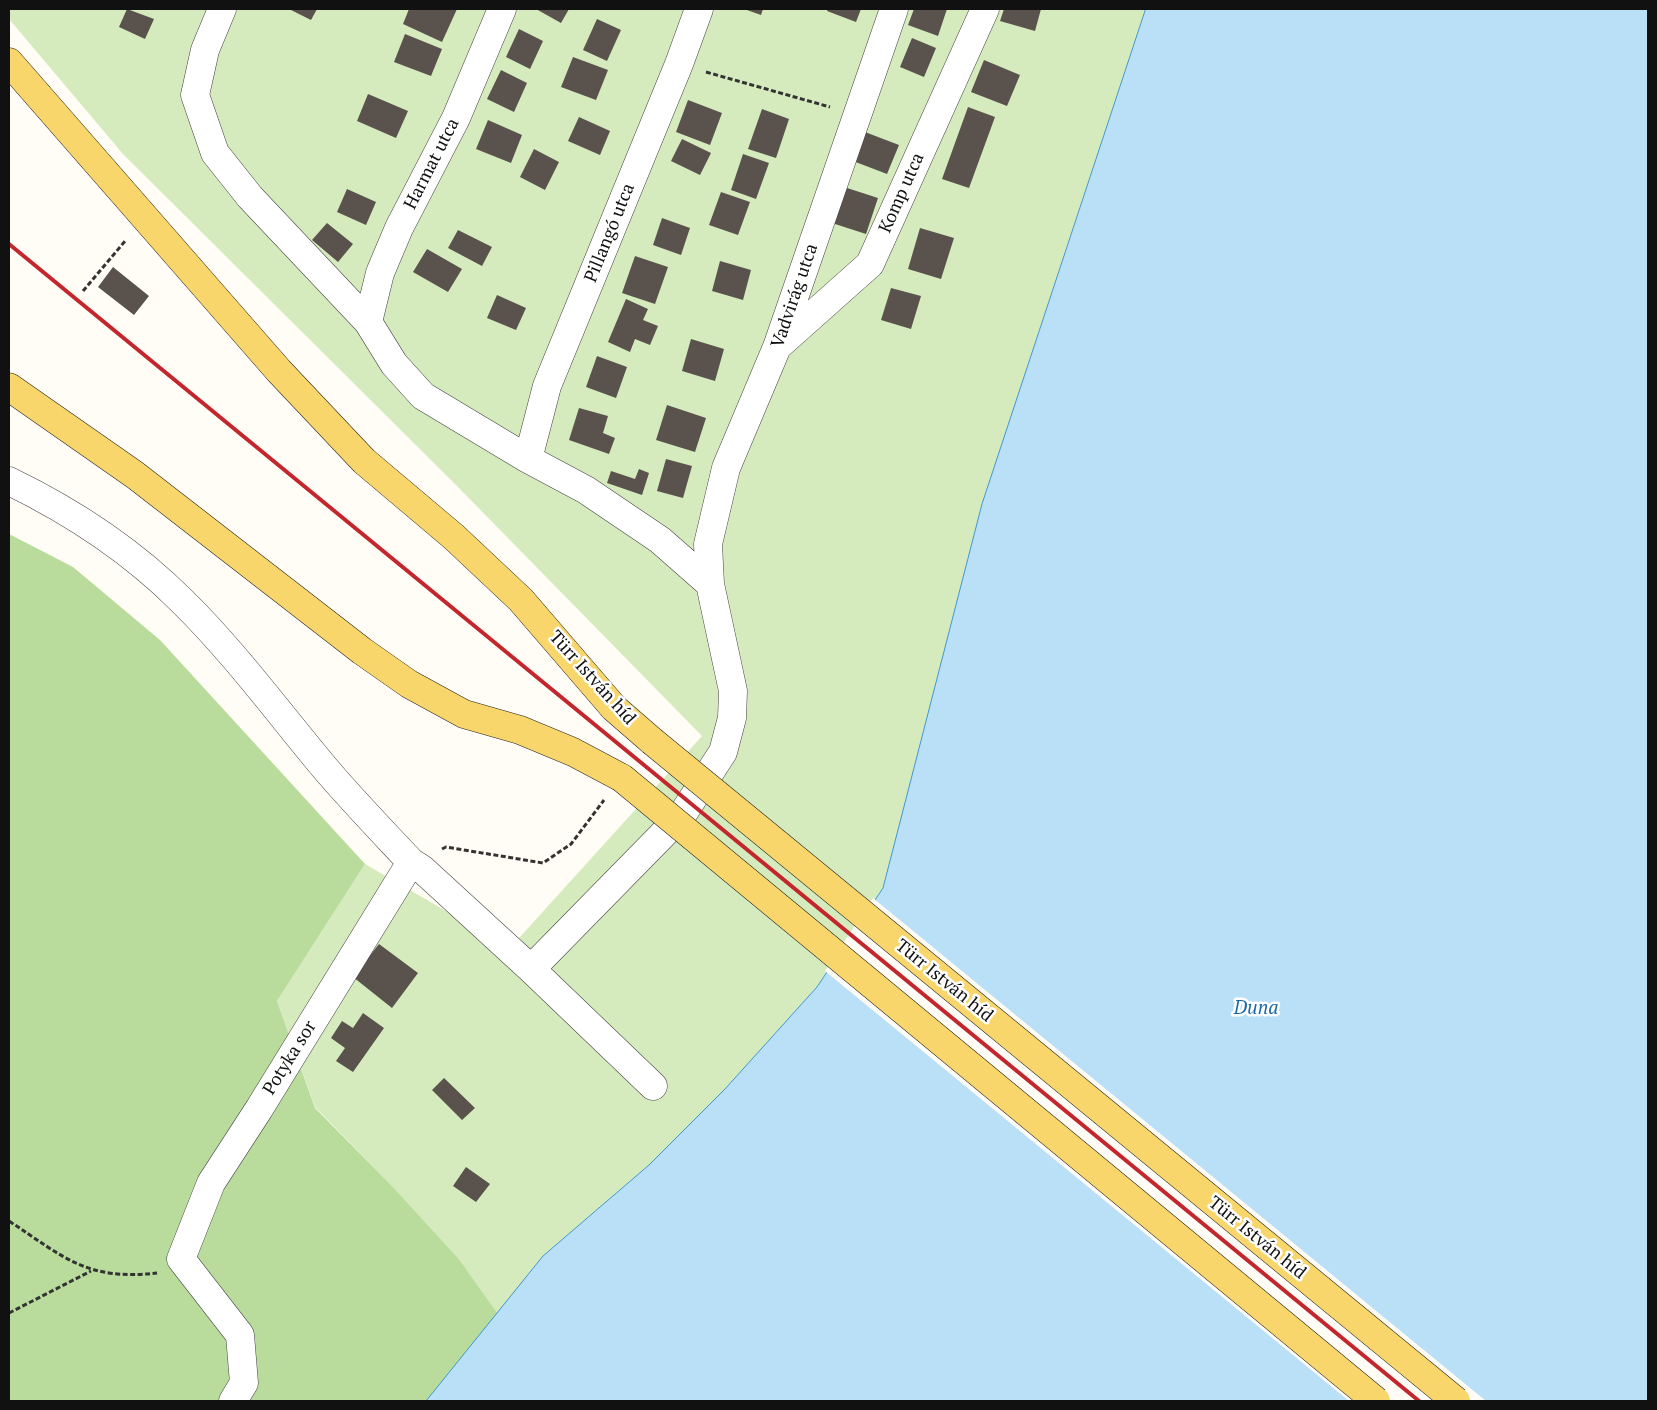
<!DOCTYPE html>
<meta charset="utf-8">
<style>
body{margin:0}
#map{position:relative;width:1657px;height:1410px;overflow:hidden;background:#fffdf5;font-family:"PT Serif",serif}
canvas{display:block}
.frame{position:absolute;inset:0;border:10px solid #111;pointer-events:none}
</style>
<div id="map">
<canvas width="1657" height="1410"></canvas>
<div class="frame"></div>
</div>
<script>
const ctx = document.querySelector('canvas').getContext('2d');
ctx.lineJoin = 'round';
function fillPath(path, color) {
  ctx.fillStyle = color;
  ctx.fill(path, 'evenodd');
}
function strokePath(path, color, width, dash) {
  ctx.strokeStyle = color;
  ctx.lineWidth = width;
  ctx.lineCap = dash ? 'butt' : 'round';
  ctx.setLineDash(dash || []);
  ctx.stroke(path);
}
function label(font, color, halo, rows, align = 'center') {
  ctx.font = font + ' "PT Serif",serif';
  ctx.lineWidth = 5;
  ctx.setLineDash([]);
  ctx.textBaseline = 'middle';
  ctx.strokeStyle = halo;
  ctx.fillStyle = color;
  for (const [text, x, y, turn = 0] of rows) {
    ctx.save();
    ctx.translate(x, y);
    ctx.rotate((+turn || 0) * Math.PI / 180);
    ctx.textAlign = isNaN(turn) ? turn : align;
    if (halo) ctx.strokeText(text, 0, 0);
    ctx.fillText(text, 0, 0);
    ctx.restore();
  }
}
const green = new Path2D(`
 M9 9H1146L982 504 883 888 817 987 725 1089 649 1165 543 1256 498 1314 459 1259 393 1187 315 1107 277 1001 365 864 510 948 702 736 456 485 123 154 9 19Z`);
const forest = new Path2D(`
 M9 534 73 567 160 640 365 864 277 1001 315 1108 393 1187 459 1259 498 1314 426 1401H9Z`);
const water = new Path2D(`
 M1146 9H1648V1401H426L543 1256 649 1165 725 1089 817 987 883 888 982 504Z`);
const pier = new Path2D(`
 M873 898 1486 1401H1349L825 971Z`);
const building = new Path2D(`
 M127 9 154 19 145 39 119 27Z
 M289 9H317L311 20Z
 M409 9H457L442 42 403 24Z
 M536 9H569L561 23Z
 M744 9H763L761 15Z
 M828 9H861L856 22 827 11Z
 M914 9H947L938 36 908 25Z
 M1004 9H1041L1035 31 1000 21Z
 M597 19 621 30 607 61 583 50Z
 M519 29 543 41 530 69 506 57Z
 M405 34 442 49 431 76 394 62Z
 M912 38 936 48 924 77 900 67Z
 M573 57 608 70 596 100 561 87Z
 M984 60 1020 75 1007 106 971 92Z
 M501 70 527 83 514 112 487 99Z
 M368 94 408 111 396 138 357 121Z
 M688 100 722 113 710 145 676 132Z
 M968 107 995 117 969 188 942 179Z
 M762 109 789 119 776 158 748 149Z
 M579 117 610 131 600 155 568 141Z
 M488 120 522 135 511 163 476 149Z
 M865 132 899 145 887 174 853 161Z
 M682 139 711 153 700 175 671 161Z
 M534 149 559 162 545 190 520 177Z
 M743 154 769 163 756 199 731 190Z
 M844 187 878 198 866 234 832 223Z
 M347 189 376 202 366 225 337 212Z
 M721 192 750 202 738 235 709 225Z
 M662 218 690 228 681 255 653 245Z
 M327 223 353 244 338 262 312 240Z
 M920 228 954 238 941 279 908 269Z
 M458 230 492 247 482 266 448 248Z
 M427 249 462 269 448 292 413 272Z
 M635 256 668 267 655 304 622 293Z
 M720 261 751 270 743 300 712 291Z
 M113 267 149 296 134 315 98 287Z
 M891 288 921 296 911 329 881 320Z
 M497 295 526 308 516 330 487 318Z
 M626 299 648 309 643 320 658 326 650 345 635 339 630 352 608 342Z
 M691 339 724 349 715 381 682 371Z
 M597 356 627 367 616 398 586 387Z
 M667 405 706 418 695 452 656 440Z
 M579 408 608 416 603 433 615 438 609 454 569 440Z
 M666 459 692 466 683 498 657 491Z
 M639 469 649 473 642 495 607 483 611 471 635 479Z
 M379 944 418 973 392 1008 353 977Z
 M363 1013 384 1028 353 1072 336 1061 345 1048 331 1038 342 1021 353 1028Z
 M444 1078 475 1108 462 1120 432 1090Z
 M466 1167 490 1184 476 1202 453 1186Z`);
const path = new Path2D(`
 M706 72 830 107
 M83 291 126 240
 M442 849 446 847 543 863 571 844 604 800
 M9 1221C64 1257 86 1281 157 1273
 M9 1313 91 1271`);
const minor = new Path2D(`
 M222 9 205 50 195 95 215 153 250 197 368 322 394 364 423 396 528 459 586 490 660 540 710 584
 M368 322 380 273 399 228 456 118 502 9
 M778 346 870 264 985 9
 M528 459 547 386 679 64 699 9
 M9 481C73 512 132 551 182 601 234 652 278 712 324 767 352 800 382 831 411 862L422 869 531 969 682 815 723 752 732 718 733 691 710 584 708 544 726 468 777 347 894 9
 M531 969 653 1086
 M233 1401 244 1383 240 1335 181 1259 211 1183 259 1109 411 862`);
const primary = new Path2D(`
 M9 62 279 371 364 461 454 537 521 600 614 708 652 741
 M9 387 135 475 362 651 409 684 464 714 520 730 573 752 622 778`);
const rail = new Path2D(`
 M9 244 1419 1401`);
const primaryBridge = new Path2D(`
 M652 741 1456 1401
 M622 778 1376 1401`);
const streetNames = [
 ["Harmat utca",432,164,-63],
 ["Komp utca",902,193,-66],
 ["Pillangó utca",610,233,-68],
 ["Vadvirág utca",795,296,-71],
 ["Türr István híd",592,678,48],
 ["Türr István híd",944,981,39],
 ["Potyka sor",290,1058,-58],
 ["Türr István híd",1257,1238,39]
];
const waterNames = [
 ["Duna",1256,1009]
];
fillPath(green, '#d5ebbd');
fillPath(forest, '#b9dc9c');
fillPath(water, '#b9e0f7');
strokePath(water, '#3f96cf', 1);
fillPath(pier, '#fffdf5');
fillPath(building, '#5a524d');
strokePath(minor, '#444', 29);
strokePath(primary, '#222', 29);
strokePath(path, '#333', 3, [5, 2.5]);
strokePath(minor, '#fff', 28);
strokePath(primary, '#f9d66b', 28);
strokePath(rail, '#c4262e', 4);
strokePath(primaryBridge, '#222', 29, []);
strokePath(primaryBridge, '#f9d66b', 28);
label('18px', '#111', '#fff', streetNames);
label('italic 19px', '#1768a6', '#fff', waterNames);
</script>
